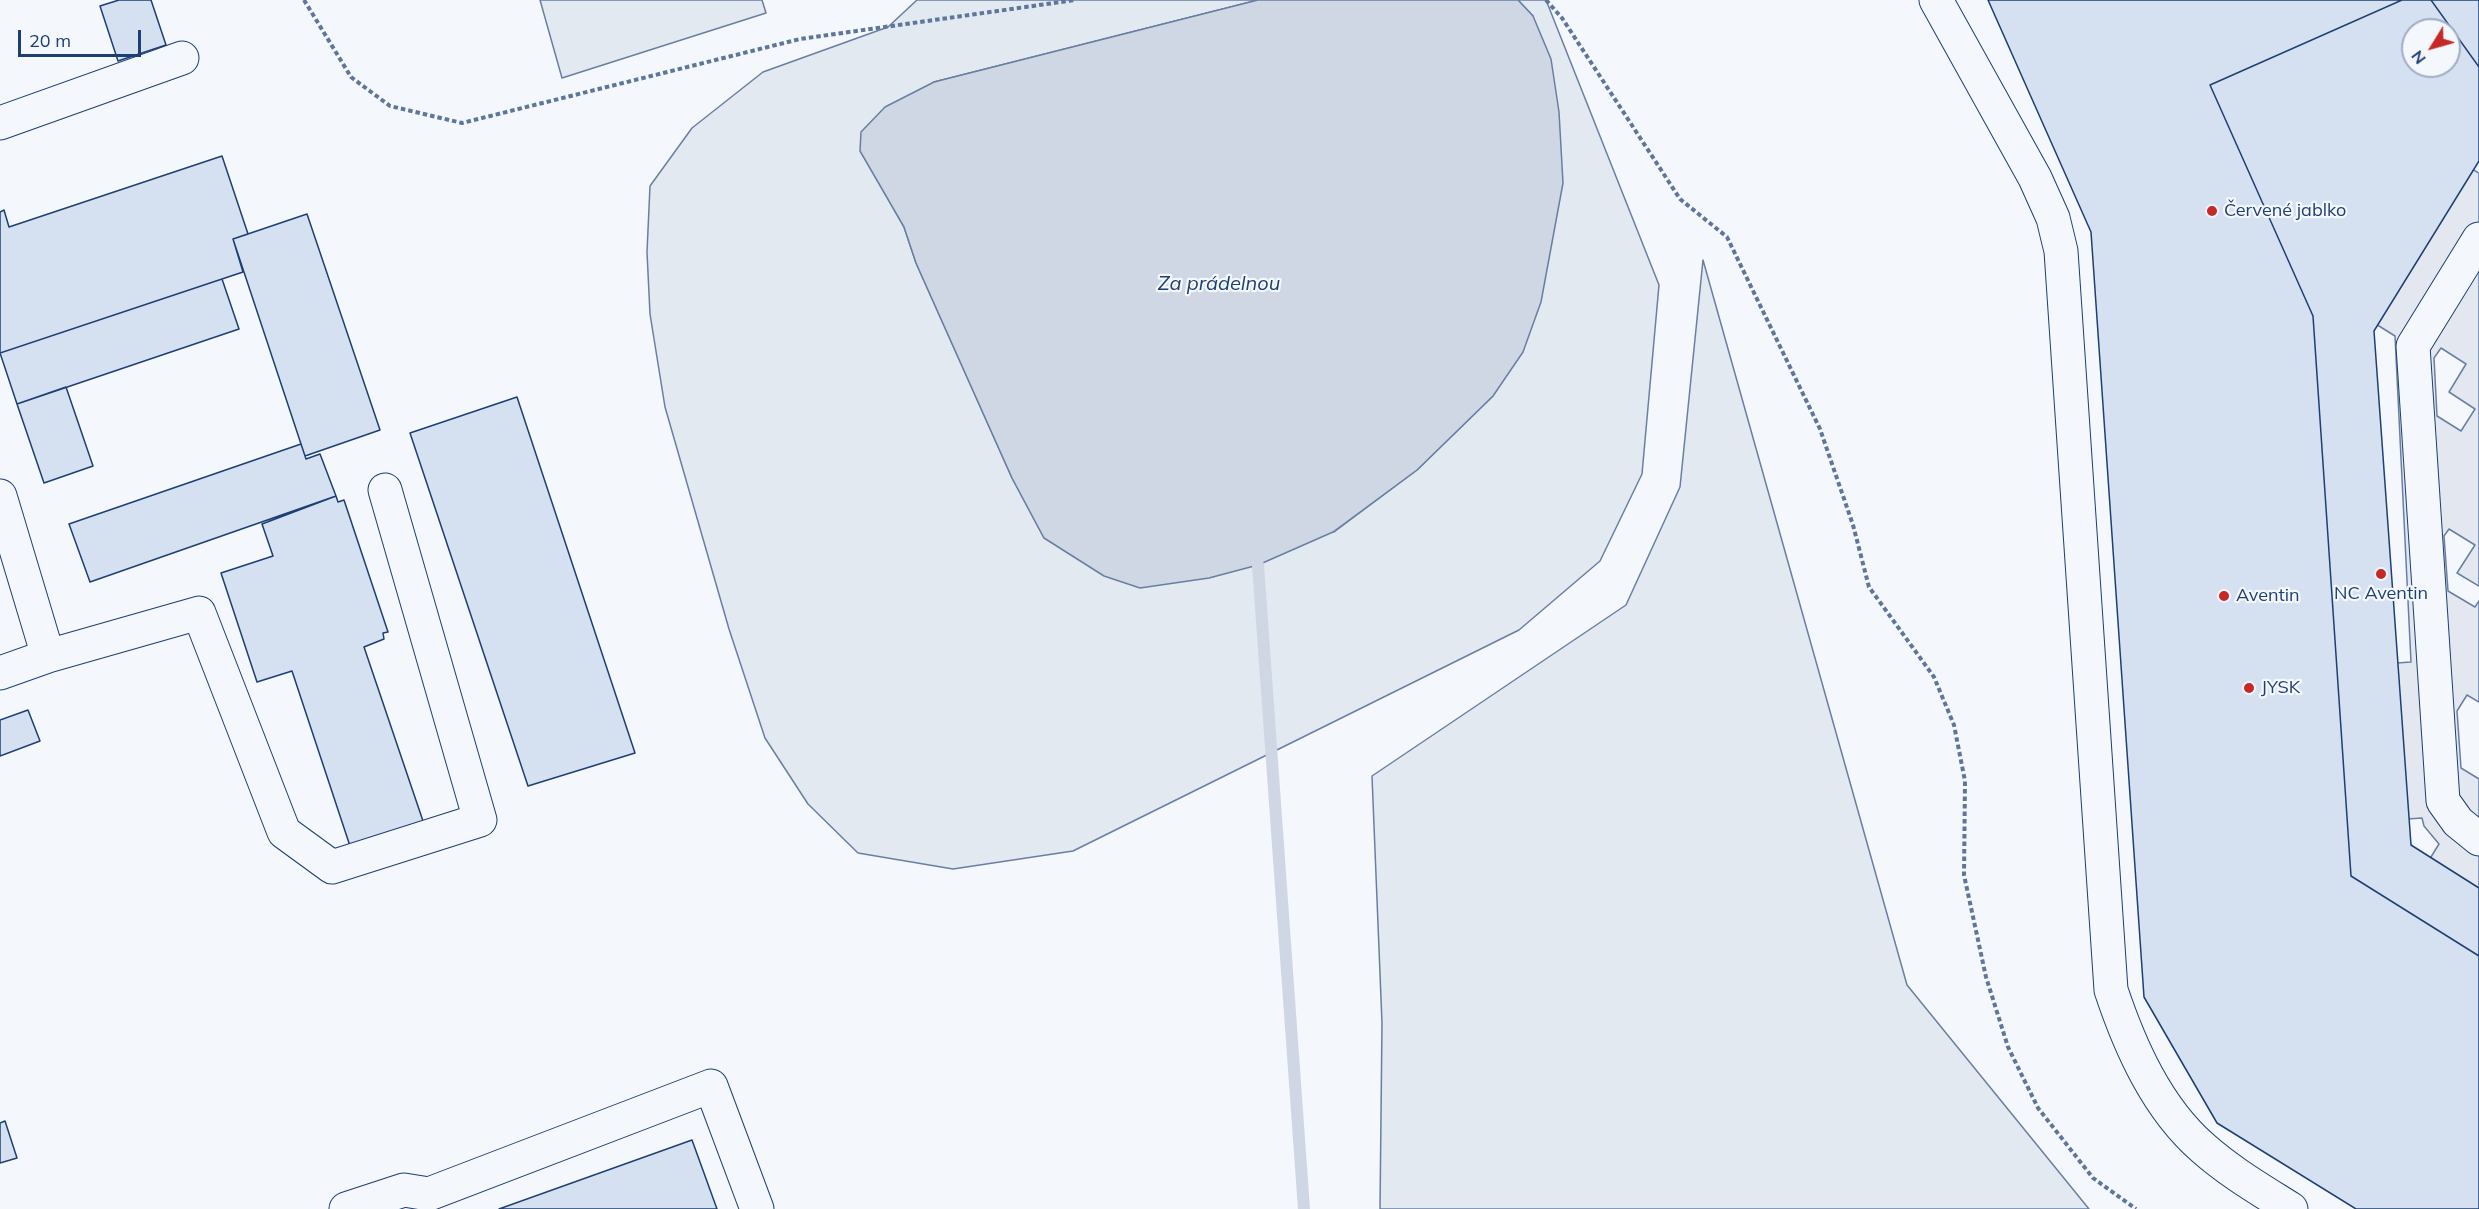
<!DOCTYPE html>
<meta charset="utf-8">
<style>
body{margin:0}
#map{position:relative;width:2479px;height:1209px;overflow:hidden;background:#f4f7fb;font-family:Mulish,sans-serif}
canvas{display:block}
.north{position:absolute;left:2401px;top:18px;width:60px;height:60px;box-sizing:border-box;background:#f4f7fb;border:2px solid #9eadc5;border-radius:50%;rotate:233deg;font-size:16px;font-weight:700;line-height:24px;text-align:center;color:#1d3f73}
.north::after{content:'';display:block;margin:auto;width:21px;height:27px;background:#c62828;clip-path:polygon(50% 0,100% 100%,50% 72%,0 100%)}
.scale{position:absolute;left:18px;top:30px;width:123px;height:27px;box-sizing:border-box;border:3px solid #1d3f73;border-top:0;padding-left:8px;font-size:18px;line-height:21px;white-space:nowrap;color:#1d3f73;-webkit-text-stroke:4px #f4f7fb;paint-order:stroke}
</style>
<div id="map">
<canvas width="2479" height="1209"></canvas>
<div class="north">N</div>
<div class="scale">20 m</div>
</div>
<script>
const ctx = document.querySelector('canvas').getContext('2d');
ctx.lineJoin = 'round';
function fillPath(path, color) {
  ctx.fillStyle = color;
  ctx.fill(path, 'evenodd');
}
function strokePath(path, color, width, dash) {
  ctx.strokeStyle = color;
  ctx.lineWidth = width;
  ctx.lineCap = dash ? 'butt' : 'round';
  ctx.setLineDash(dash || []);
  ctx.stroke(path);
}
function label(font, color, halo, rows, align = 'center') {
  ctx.font = font + ' Mulish,sans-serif';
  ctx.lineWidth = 4.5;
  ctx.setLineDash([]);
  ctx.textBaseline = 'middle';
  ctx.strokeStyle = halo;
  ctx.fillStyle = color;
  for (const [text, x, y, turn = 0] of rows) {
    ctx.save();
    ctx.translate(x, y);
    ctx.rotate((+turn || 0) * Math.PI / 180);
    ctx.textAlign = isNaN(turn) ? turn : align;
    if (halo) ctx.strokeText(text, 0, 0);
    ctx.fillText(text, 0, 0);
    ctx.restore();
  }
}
const green = new Path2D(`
 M540 0H762L766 13 562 78Z
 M917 0H1258L934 82 861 151 904 227 916 263 1012 478 1044 538 1334 532 1417 470 1493 396 1533 16 1518 0H1546L1659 285 1642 474 1600 561 1519 630 1073 851 953 869 858 853 808 804 765 738 729 629 665 407 650 314 647 252 650 186 692 128 763 72 888 27Z
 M1703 260 1907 985 2089 1209H1380L1382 1023 1372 776 1626 605 1680 487Z`);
const parking = new Path2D(`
 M2467 166 2479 173V586L2457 573 2475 545 2449 529 2444 536 2448 591 2475 607 2479 601V702L2467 695 2457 711 2461 768 2479 779V899L2426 865 2439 844 2424 826 2422 818 2393 820 2383 664 2411 662 2395 336 2371 321ZM2441 348 2466 364 2449 392 2475 409 2461 431 2437 416 2434 358Z`);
const water = new Path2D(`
 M1258 0H1518L1533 16 1551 59 1559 112 1563 183 1541 302 1523 352 1493 396 1417 470 1333 532 1258 565 1209 578 1140 588 1104 576 1044 538 1012 478 916 263 904 227 860 151 861 132 885 107 934 82Z`);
const stream = new Path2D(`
 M1258 565 1304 1209`);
const building = new Path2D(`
 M119 0H151L166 45 118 61 100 6Z
 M1988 0H2402L2210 85 2313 316 2351 876 2479 956V1209H2356L2217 1123 2144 997 2091 232Z
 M2402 0H2431L2479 67V161L2374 331 2411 845 2479 888V956L2351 876 2313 316 2210 85ZM2413 30H2449V66H2413Z
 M2431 0H2479V67Z
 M222 156 248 234 233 239 243 272 0 353V212L4 210 9 227Z
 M307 214 380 430 305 456 233 239Z
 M222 279 239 329 17 404 0 353Z
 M66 387 93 466 44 483 17 404Z
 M517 397 635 753 528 786 410 433Z
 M301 444 306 459 320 454 336 496 90 582 69 524Z
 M336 496 338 502 344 500 388 632 383 633 384 639 364 647 423 821 350 846 292 671 257 682 221 573 273 556 262 524Z
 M28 710 40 741 0 756V720Z
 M5 1121 17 1158 0 1163V1123Z
 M692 1140 717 1209H499Z`);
const path = new Path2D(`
 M304 0 351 77 390 106 462 123 800 39 1075 0
 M1546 0 1562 18 1680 199 1727 237 1820 429 1853 525 1869 587 1934 677 1954 725 1965 781 1964 875 1986 977 2008 1047 2038 1108 2093 1178 2136 1209`);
const minor = new Path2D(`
 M1936 0 2035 178 2053 218 2061 251 2111 990C2130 1047 2157 1108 2203 1148 2230 1172 2261 1190 2291 1209
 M0 123 182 58
 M2479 239 2413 346 2443 801 2458 822 2479 839
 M0 496 48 656 0 673
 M48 656 199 613 284 832 332 867 480 820 385 490
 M346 1209 404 1190 429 1194 711 1086 757 1209`);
const markers = [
 [2212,211,6,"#c62828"],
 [2381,574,6,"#c62828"],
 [2224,596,6,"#c62828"],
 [2249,688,6,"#c62828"]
];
const poiNames = [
 ["Červené jablko",2224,211],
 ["NC Aventin",2381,594,"center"],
 ["Aventin",2236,596],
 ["JYSK",2261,688]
];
const waterNames = [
 ["Za prádelnou",1219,284]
];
fillPath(green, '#e3e9f0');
strokePath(green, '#687fa3', 1.5);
fillPath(parking, '#e3e8f0');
strokePath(parking, '#687fa3', 1.5);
fillPath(water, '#cfd7e4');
strokePath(water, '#687fa3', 1.5);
strokePath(stream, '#cfd7e4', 12);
fillPath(building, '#d5e0f0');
strokePath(building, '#1d3f73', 1.5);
strokePath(minor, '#1d3f73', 35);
strokePath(path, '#5e769c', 4, [4.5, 3]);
strokePath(minor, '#f4f7fb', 33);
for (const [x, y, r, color] of markers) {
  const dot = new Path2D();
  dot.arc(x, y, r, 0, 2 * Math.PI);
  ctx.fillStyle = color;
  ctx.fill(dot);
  strokePath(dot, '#f4f7fb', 2);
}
label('18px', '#1d3f73', '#f4f7fb', poiNames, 'left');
label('italic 20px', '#1d3f73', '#f4f7fb', waterNames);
</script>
